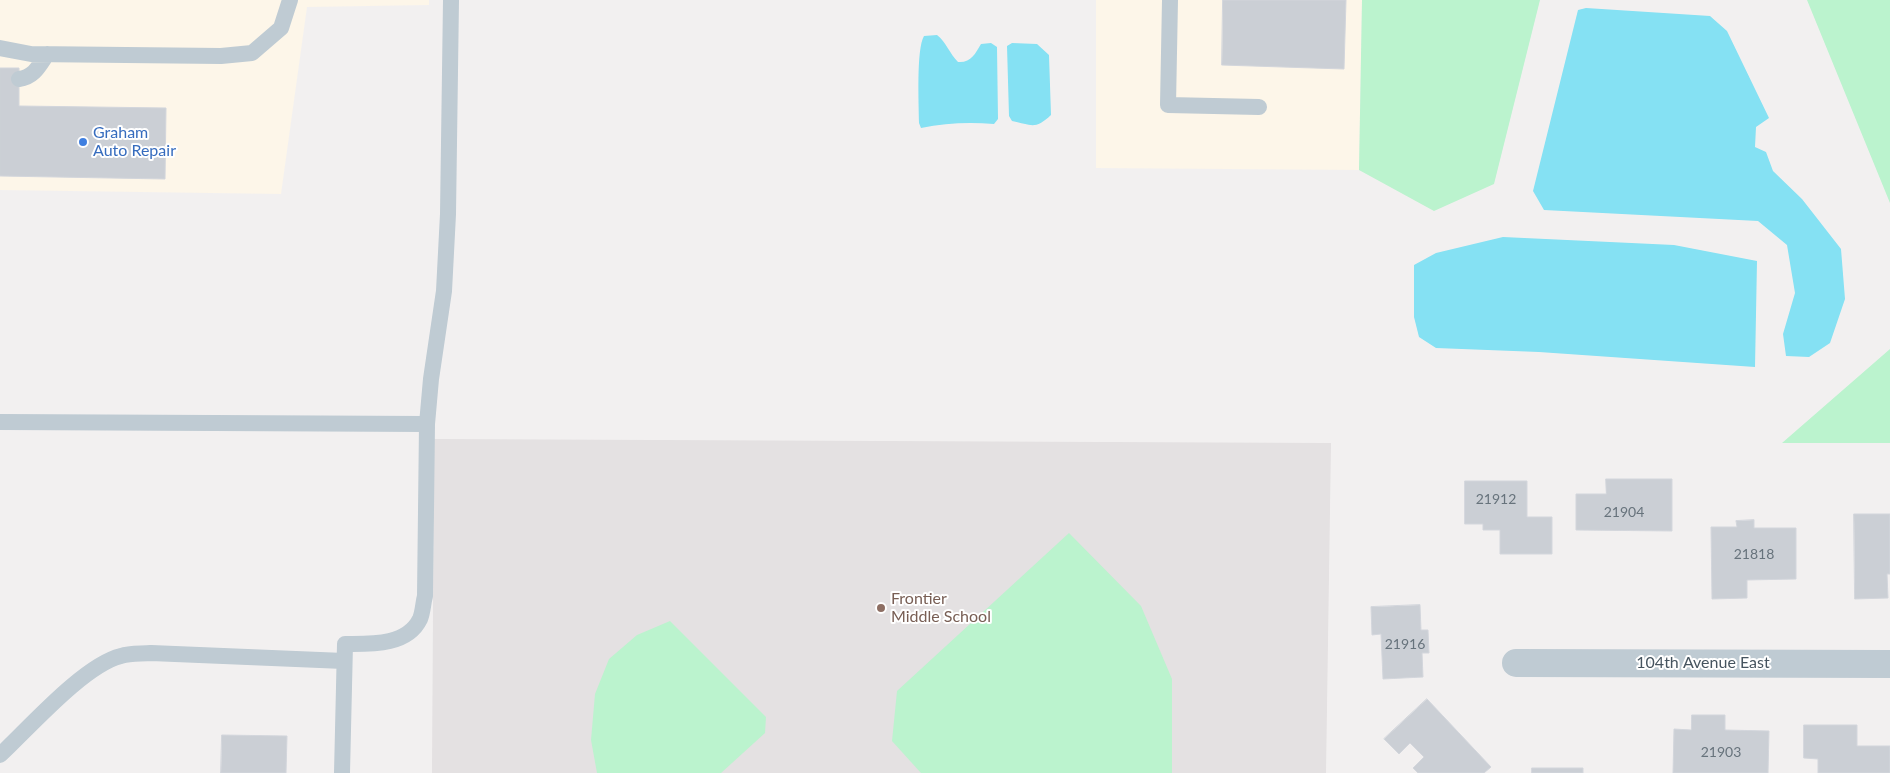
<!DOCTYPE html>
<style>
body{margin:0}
canvas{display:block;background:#f2f0f0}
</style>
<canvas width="1890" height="773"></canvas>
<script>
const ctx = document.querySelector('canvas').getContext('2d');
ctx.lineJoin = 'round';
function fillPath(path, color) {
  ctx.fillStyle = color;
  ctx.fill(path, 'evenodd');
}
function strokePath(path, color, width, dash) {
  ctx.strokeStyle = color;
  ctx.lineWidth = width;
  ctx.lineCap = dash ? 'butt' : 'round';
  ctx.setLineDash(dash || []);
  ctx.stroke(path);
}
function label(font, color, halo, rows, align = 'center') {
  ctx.font = font + ' Lato,sans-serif';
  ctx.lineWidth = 4;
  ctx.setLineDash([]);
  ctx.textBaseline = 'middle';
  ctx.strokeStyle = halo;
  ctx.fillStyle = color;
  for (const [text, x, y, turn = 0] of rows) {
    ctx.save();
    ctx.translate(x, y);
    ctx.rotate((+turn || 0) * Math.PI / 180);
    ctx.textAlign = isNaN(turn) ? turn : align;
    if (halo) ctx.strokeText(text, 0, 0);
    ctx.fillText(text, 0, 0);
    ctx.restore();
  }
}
const commercial = new Path2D(`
 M0 0H429V5L307 7 281 194 0 190Z
 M1096 0H1362L1359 170 1096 168Z`);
const education = new Path2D(`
 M434 439 1331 443 1326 773H432Z`);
const green = new Path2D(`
 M1362 0H1540L1494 184 1434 211 1359 170Z
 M1807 0H1890V203Z
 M1890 349V443H1782Z
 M1069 533 1141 606 1172 679V773H921L892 741 897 691Z
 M670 621 766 717 765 733 721 773H597L591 740 595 694 609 659 637 635Z`);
const water = new Path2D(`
 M1586 8 1710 16 1727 31 1769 118 1756 127 1755 147 1766 152 1773 171 1802 199 1841 249 1845 299 1830 343 1809 357 1786 356 1783 334 1795 293 1787 245 1758 221 1544 210 1533 191 1578 10Z
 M937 35C946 42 950 54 958 62 971 63 975 54 981 44L991 43 997 47 998 119 994 124C969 122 945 123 921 128L919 123C919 106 916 49 924 36Z
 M1012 43 1037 44 1049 55 1051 115C1035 130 1032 125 1012 121L1009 116 1007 46Z
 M1503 237 1674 245 1757 261 1755 367 1539 352 1436 348 1419 337 1414 317V265L1436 253Z`);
const building = new Path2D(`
 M1223 0H1346L1344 69 1222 65Z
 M0 68H19V106L166 108 165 179 0 176Z
 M1606 479H1672V531L1576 530V494H1606Z
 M1465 481H1527V517H1552V554H1500V530H1483V524H1465Z
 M1854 514H1890V574H1887L1888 598 1855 599Z
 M1754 520V528H1796V579L1747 580V598L1712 599 1711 527H1737L1736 521Z
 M1420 605 1421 630H1428L1429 653H1422L1423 677 1383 679 1381 634 1372 635 1371 607Z
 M1427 699 1491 767 1484 773H1418L1413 768 1424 757 1410 743 1399 754 1384 739Z
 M1692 715H1725V730L1769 731 1768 773H1673L1674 729 1691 730Z
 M1804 725H1857V746H1890V773H1818V759L1804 758Z
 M222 735 287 736 286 773H221Z
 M1532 768H1583V773H1532Z`);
const service = new Path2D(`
 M1170 0 1168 105 1259 107
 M0 48 31 54 221 56 252 53 281 28 290 0
 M19 79C34 77 39 66 47 54
 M0 422 427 424
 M0 755C29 728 84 665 121 656 130 653 141 654 151 653L344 661
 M342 773 345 644C370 644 407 646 420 619 423 612 423 603 425 596L427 424 431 379 444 291 448 214 451 0`);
const minor = new Path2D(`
 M1516 663 1890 664`);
const markers = [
 [83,142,5,"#3f7fe0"],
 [881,608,5,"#8d6e63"]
];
const numberNames = [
 ["21912",1496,499],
 ["21904",1624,512],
 ["21818",1754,554],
 ["21916",1405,644],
 ["21903",1721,752]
];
const shopNames = [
 ["Graham",93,133],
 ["Auto Repair",93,151]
];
const educationNames = [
 ["Frontier",891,599],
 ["Middle School",891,617]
];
const streetNames = [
 ["104th Avenue East",1703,663]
];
fillPath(commercial, '#fdf6e9');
fillPath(education, '#e4e1e2');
fillPath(green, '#bbf3ce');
fillPath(water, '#85e1f3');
fillPath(building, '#cbcfd5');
strokePath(building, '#d3d6dc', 1);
strokePath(service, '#bfcbd3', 16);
strokePath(minor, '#bfcbd3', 28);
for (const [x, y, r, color] of markers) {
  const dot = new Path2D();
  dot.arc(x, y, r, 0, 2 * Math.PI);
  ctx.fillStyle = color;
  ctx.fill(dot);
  strokePath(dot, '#fff', 2);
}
label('14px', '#67737c', null, numberNames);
label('16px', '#366cbe', '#fff', shopNames, 'left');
label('16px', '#785e54', '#fff', educationNames, 'left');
label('16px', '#46545f', '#fff', streetNames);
</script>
